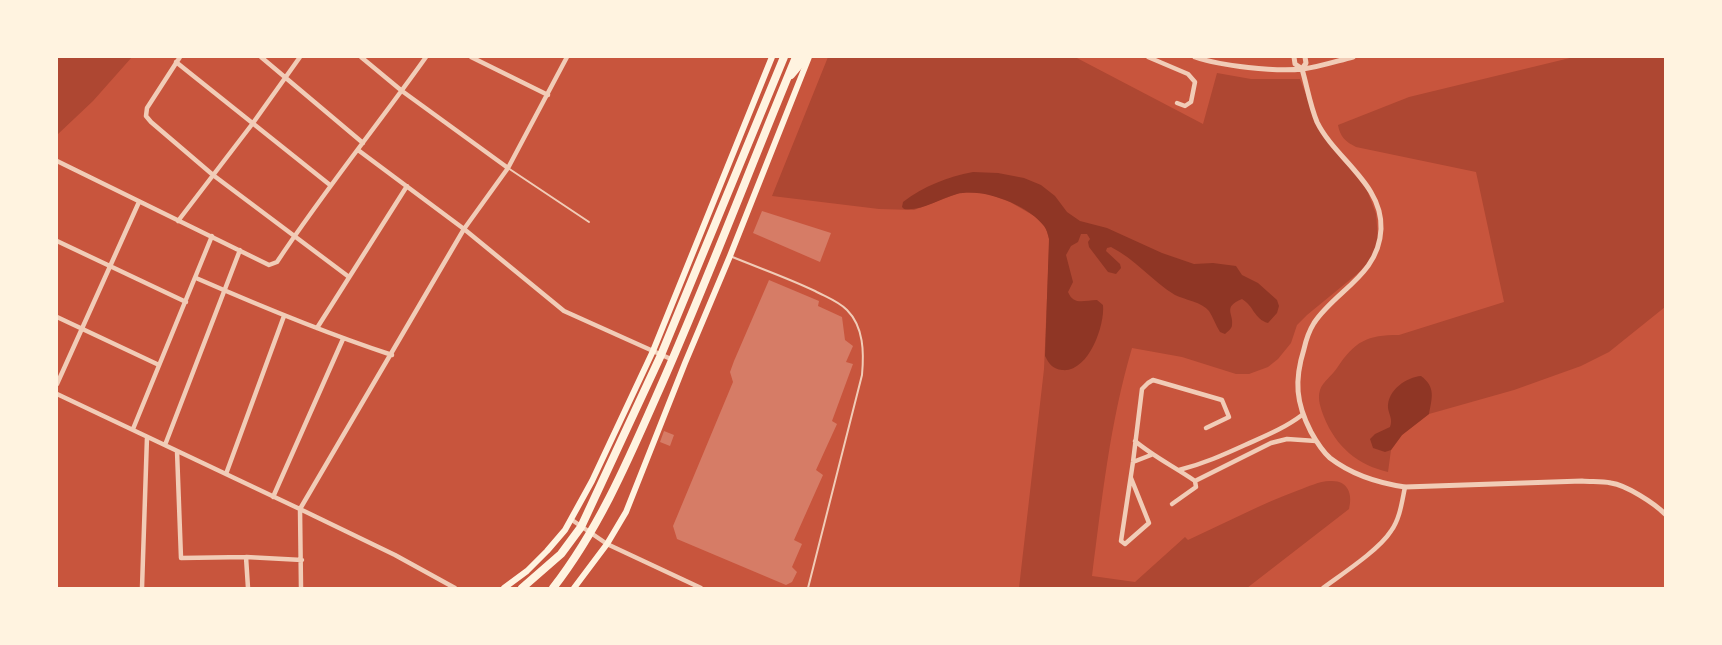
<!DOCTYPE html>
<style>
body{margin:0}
#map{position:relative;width:1722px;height:645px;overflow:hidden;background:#c8553d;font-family:Rubik,sans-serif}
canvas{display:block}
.frame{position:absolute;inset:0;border:58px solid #fff3e0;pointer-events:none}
</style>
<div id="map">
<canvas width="1722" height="645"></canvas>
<div class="frame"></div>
</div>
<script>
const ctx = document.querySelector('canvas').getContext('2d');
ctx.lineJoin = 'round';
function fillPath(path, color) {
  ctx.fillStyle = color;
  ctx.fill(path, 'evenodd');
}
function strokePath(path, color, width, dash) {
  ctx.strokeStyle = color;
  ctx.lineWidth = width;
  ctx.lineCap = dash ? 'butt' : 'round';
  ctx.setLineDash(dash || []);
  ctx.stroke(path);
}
const green = new Path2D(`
 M57 57H132L93 101 57 135Z
 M828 57H1075L1203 124 1217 73 1251 79H1300L1319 128 1367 190 1376 214 1378 239 1372 259 1357 274 1307 315 1297 325 1291 343 1278 359 1268 367 1249 374H1236L1182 357 1132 348C1110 422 1102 499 1092 576L1135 582 1185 537 1188 540C1225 523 1261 504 1299 490 1308 487 1319 481 1330 481 1348 480 1353 494 1349 509L1247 588H1019L1044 369 1049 249V239L1046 228 1036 217 1010 202 986 193H959L914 210 879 209 772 196Z
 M1574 57H1665V307L1609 352 1581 366 1514 390 1429 414 1402 435 1391 450 1388 472C1358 465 1336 447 1324 417 1321 409 1317 399 1320 390 1323 381 1332 376 1337 368 1355 341 1367 335 1399 335L1504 302 1476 172 1356 147C1346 142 1340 137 1338 125L1409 97Z`);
const water = new Path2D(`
 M973 172 998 173 1024 178 1041 185 1055 196 1067 212 1080 221 1107 228 1162 253 1194 264 1213 263 1236 266 1242 275 1258 283 1277 300 1279 306 1277 313 1268 323C1254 319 1254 306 1242 299 1222 307 1234 314 1232 325 1232 329 1227 332 1225 334L1220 332C1216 326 1213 317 1209 311 1202 302 1185 300 1175 295 1152 281 1135 259 1111 247L1107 248 1106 251 1120 264 1121 268 1116 274 1108 272 1089 247 1088 242 1090 239 1087 234H1081L1078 242 1071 246 1066 255 1073 282 1068 292C1074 306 1084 300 1097 300L1103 305C1105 326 1088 373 1062 370 1053 369 1049 364 1045 356L1049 239C1048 235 1047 230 1044 226 1028 205 982 187 957 194 939 199 923 211 904 209L902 207 903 202C924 186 947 177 973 172Z
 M1421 376C1436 387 1432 398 1429 414L1402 435 1391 450 1385 452 1373 448 1370 439 1375 434 1390 427C1393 419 1389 415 1388 408 1387 390 1407 377 1421 376Z`);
const building = new Path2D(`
 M762 211 831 233 820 262 753 233Z
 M769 280 819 301 818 306 842 317 845 340 853 346 846 362 853 364 832 421 837 424 816 470 823 475 794 540 802 544 792 567 797 572 792 582 786 585 677 539 673 526 733 382 730 372 734 361Z
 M664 431 674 435 670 446 660 442Z`);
const service = new Path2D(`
 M508 168 589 222
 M730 256C759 268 788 278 815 291 826 297 838 301 847 310 864 327 864 353 862 375L808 588`);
const minor = new Path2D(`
 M180 57 147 108 146 116 151 122 213 175 349 277
 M261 57 363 143
 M361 57 402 91 508 168
 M471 57 548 95
 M1148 57 1188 74 1195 82 1191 102 1185 106 1177 103
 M176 62 330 185
 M358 150 464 229 564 311 673 360
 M57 161 269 265 277 262C324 191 377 126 426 57
 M178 221 253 123 300 57
 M57 241 186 302
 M196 278C260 306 325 333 392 355
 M57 317 159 365
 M317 328 407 186
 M57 384 139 202
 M57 394 304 511 395 555 455 588
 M133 429 212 236
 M1135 441C1154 457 1175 467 1195 481
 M165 445 240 250
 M177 451 181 558 246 557 302 560
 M1133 462 1151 455
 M1179 470C1203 464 1223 455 1245 445 1265 436 1285 428 1302 415
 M226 474 284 316
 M1131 478 1149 523 1125 544 1121 541 1133 462 1142 389 1148 383 1153 380 1222 400 1229 417 1206 428
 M1195 481 1271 443 1287 439 1316 441
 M273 497 343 339
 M1172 504 1196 487 1195 481
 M572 520 607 544 701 588
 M246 557 248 588
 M142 588 147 437
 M301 588 300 509 464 229 508 168 567 57
 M1323 588C1342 574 1379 550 1391 531 1400 519 1402 501 1405 487`);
const tertiary = new Path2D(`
 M1195 57C1221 66 1275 72 1303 69 1319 67 1337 61 1353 57
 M1294 57 1295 64 1301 68
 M1305 57 1306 63 1302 69C1307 86 1310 105 1317 122 1335 159 1383 184 1381 229 1379 275 1336 290 1314 323 1309 331 1306 340 1304 349 1294 381 1296 403 1311 432 1316 441 1322 451 1330 458 1352 475 1378 483 1405 487L1582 481C1591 482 1601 481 1611 483 1626 485 1654 503 1665 514`);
const secondary = new Path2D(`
 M504 588 527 571 547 551 565 530 592 481 653 351 772 57
 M574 588 607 544 626 512 685 363 730 256 809 57`);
const trunk = new Path2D(`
 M791 75 806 57
 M522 588 561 554 581 527 661 355 784 57
 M553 588C598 530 627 463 656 397 706 285 749 170 796 57`);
fillPath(green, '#ae4732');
fillPath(water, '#8f3625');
fillPath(building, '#d67c66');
strokePath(service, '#f1ccb7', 2);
strokePath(minor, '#f1ccb7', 4.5);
strokePath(tertiary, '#f1ccb7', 5);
strokePath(secondary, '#fff3e0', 6);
strokePath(trunk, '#fff3e0', 8);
</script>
